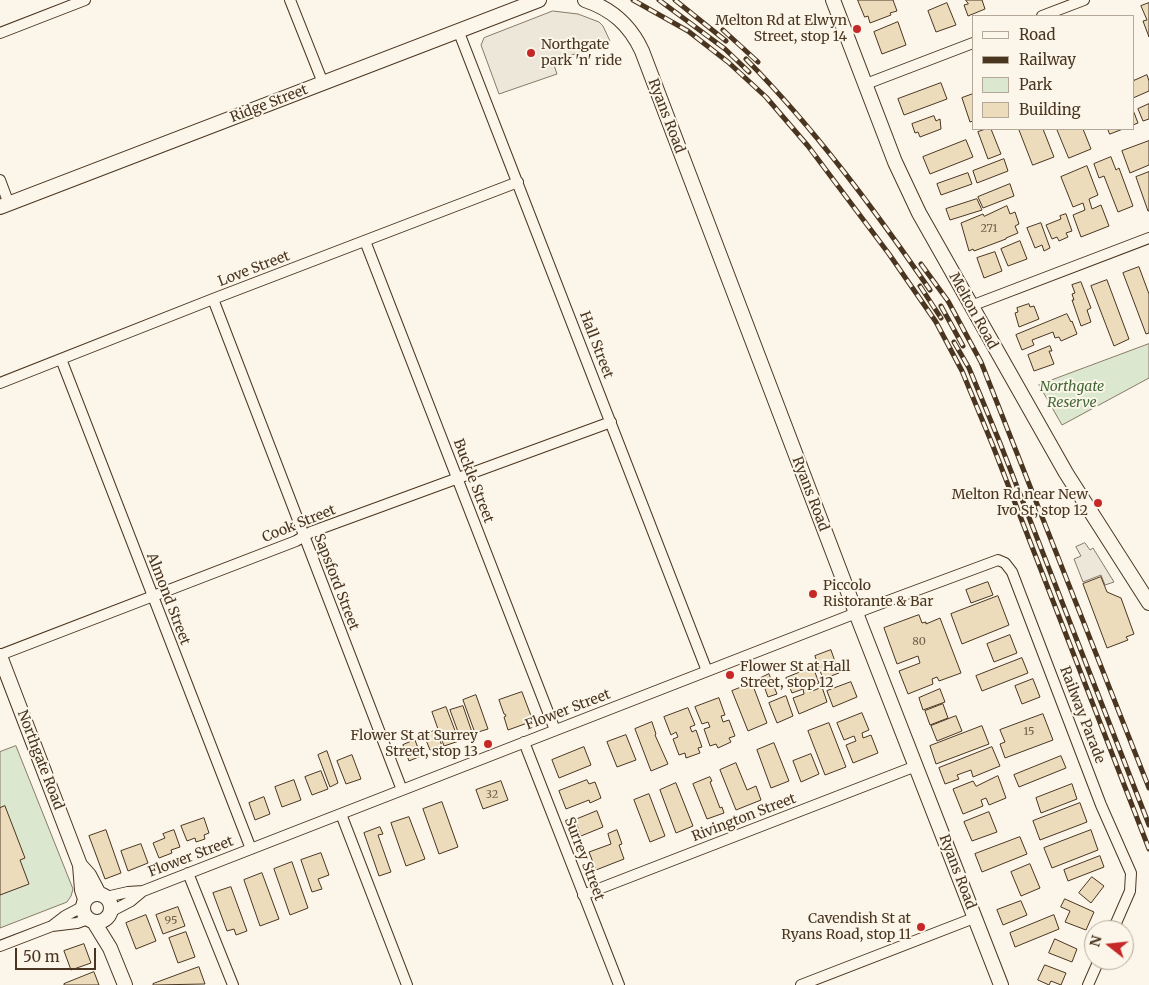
<!DOCTYPE html>
<style>
body{margin:0}
#map{position:relative;width:1149px;height:985px;overflow:hidden;background:#fbf6e9;font-family:Merriweather,serif}
canvas{display:block}
.legend{position:absolute;left:972px;top:15px;width:162px;height:115px;box-sizing:border-box;background:#fbf6e9;border:1px solid #b4a999;margin:0;padding:6px 9px;list-style:none;font-size:15px;color:#4a3520}
.legend li{display:flex;align-items:center;gap:10px;height:25px}
.legend b{width:25px;border:1px solid #b4a999}
.north{position:absolute;left:1084px;top:920px;width:50px;height:50px;box-sizing:border-box;background:#fbf6e9;border:1px solid #b4a999;border-radius:50%;rotate:286deg;font-size:14px;font-weight:700;line-height:20px;text-align:center;color:#4a3520}
.north::after{content:'';display:block;margin:auto;width:18px;height:22px;background:#c62828;clip-path:polygon(50% 0,100% 100%,50% 72%,0 100%)}
.scale{position:absolute;left:15px;top:948px;width:81px;height:22px;box-sizing:border-box;border:2px solid #4a3520;border-top:0;padding-left:6px;font-size:15px;line-height:18px;white-space:nowrap;color:#4a3520;-webkit-text-stroke:4px #fbf6e9;paint-order:stroke}
</style>
<div id="map">
<canvas width="1149" height="985"></canvas>
<ul class="legend">
<li><b style="height:6px;background:#fbf6e9"></b>Road</li>
<li><b style="height:6px;background:#4a3520"></b>Railway</li>
<li><b style="height:14px;background:#dce7d0"></b>Park</li>
<li><b style="height:14px;background:#ecdcbc"></b>Building</li>
</ul>
<div class="north">N</div>
<div class="scale">50 m</div>
</div>
<script>
const ctx = document.querySelector('canvas').getContext('2d');
ctx.lineJoin = 'round';
function fillPath(path, color) {
  ctx.fillStyle = color;
  ctx.fill(path, 'evenodd');
}
function strokePath(path, color, width, dash) {
  ctx.strokeStyle = color;
  ctx.lineWidth = width;
  ctx.lineCap = dash ? 'butt' : 'round';
  ctx.setLineDash(dash || []);
  ctx.stroke(path);
}
function label(font, color, halo, rows, align = 'center') {
  ctx.font = font + ' Merriweather,serif';
  ctx.lineWidth = 4;
  ctx.setLineDash([]);
  ctx.textBaseline = 'middle';
  ctx.strokeStyle = halo;
  ctx.fillStyle = color;
  for (const [text, x, y, turn = 0] of rows) {
    ctx.save();
    ctx.translate(x, y);
    ctx.rotate((+turn || 0) * Math.PI / 180);
    ctx.textAlign = isNaN(turn) ? turn : align;
    if (halo) ctx.strokeText(text, 0, 0);
    ctx.fillText(text, 0, 0);
    ctx.restore();
  }
}
const green = new Path2D(`
 M1149 344V378L1062 425 1039 385Z
 M16 746 73 889 71 896 67 902 0 928V752Z`);
const parking = new Path2D(`
 M553 11 578 14 599 22 603 26 610 41 553 62 557 74 499 94 481 45 484 38Z
 M1085 543 1090 550 1093 548 1114 582 1105 585 1101 575 1083 582 1074 559 1081 556 1076 547Z`);
const building = new Path2D(`
 M858 0H893L897 11 890 13 891 15 870 23 868 16 865 17Z
 M966 0H982L985 9 968 16 964 5 968 4Z
 M947 3 956 25 936 32 928 11Z
 M1149 3V37L1143 21 1147 20 1141 6Z
 M898 22 906 45 882 54 874 32Z
 M1147 75 1149 81V91L1133 98V77L1134 80Z
 M941 83 947 99 904 115 898 99Z
 M973 94V121L970 122 962 98Z
 M1149 104V119L1143 121 1138 109Z
 M1133 110 1138 123 1133 125Z
 M934 116 936 121 940 119 941 129 920 137 918 132 915 133 912 124Z
 M986 129H991L1001 154 988 159 978 132Z
 M1019 129H1043L1054 157 1033 165Z
 M1057 129H1083L1091 149 1069 158Z
 M1108 129H1123L1110 134Z
 M966 140 973 157 930 174 923 157Z
 M1149 141V165L1130 173 1122 151Z
 M1111 157 1116 170 1119 168 1133 206 1118 212 1104 176 1099 178 1094 164Z
 M1004 159 1008 171 977 183 973 171Z
 M1087 166 1098 195 1089 199 1092 209 1101 205 1109 226 1081 237 1073 215 1085 210 1083 203 1073 207 1061 177Z
 M1149 172V211H1148L1136 177Z
 M968 173 972 184 941 195 937 184Z
 M1010 184 1014 196 983 208 978 197Z
 M977 199 982 210 950 220 946 209Z
 M1007 206 1010 214 1015 212 1019 224 1015 226 1018 233 1006 238V239L974 251 973 249 969 251 961 223 983 214 984 216Z
 M1066 214 1072 231 1066 233 1068 237 1059 241 1057 237 1052 239 1046 225 1061 219 1060 216Z
 M1041 223 1050 248 1044 251 1042 245 1035 248 1027 228Z
 M1020 241 1027 259 1008 266 1001 249Z
 M995 252 1002 271 984 278 977 258Z
 M1139 267 1149 294V333L1146 334 1123 273Z
 M1107 280 1129 339 1114 346 1091 286Z
 M1081 282 1091 308 1087 310 1091 322 1081 326 1072 300H1074L1072 294 1075 293 1072 285Z
 M1029 304 1030 307 1034 306 1039 319 1019 327 1015 313 1018 312 1017 308Z
 M1067 314 1071 322 1072 321 1077 334 1061 341 1059 337 1055 338 1053 332 1032 340 1034 345 1022 350 1016 335Z
 M1050 346 1052 351H1049L1054 364 1034 371 1028 355Z
 M1101 577 1107 592 1121 598 1134 634 1126 637 1128 640 1107 648 1083 584Z
 M988 582 993 595 971 603 966 590Z
 M998 596 1009 625 962 644 951 614Z
 M919 615 922 623 926 622V624L940 618 961 673 939 681 937 677 932 679 933 684 908 694 899 671 920 663 918 656 897 664 884 628Z
 M1010 635 1017 653 994 662 987 644Z
 M831 650 839 673 823 679 815 656Z
 M1022 658 1028 673 982 691 976 676Z
 M813 667 819 683 809 687 810 692 822 687 827 702 799 714 793 698 804 694 803 689 792 693 786 678Z
 M769 674 777 694 768 697 761 678Z
 M1033 679 1040 697 1022 704 1015 686Z
 M851 682 857 697 833 707 827 691Z
 M752 683 767 723 748 731 732 691Z
 M940 689 945 702 923 710 919 698Z
 M522 692 533 721 508 730 504 717 506 716 505 714H504L499 700Z
 M476 695 488 729 475 733 463 700Z
 M786 696 793 716 777 723 769 703Z
 M719 698 725 715 721 716 723 722 729 720 735 736 729 738 731 742 718 748 716 744 710 746 704 729 710 727 708 722 702 724 695 707Z
 M943 704 948 718 930 725 925 711Z
 M463 706 473 735 461 740 450 710Z
 M446 707 459 741 444 746 432 712Z
 M688 708 695 725 690 727 692 732 696 730 702 747 698 748 700 753 686 758 685 753 679 755 673 739 678 737 676 732 671 735 664 717Z
 M862 713 869 730 862 733 863 738 871 735 878 753 853 763 846 745 856 741 854 736 844 740 837 723Z
 M1043 714 1053 740 1005 758 1000 744 1005 742 1000 730Z
 M956 716 962 731 937 741 931 726Z
 M652 722 656 734 655 735 668 764 651 771 635 729Z
 M829 723 846 767 825 775 808 731Z
 M982 726 989 744 936 764 930 746Z
 M436 730 442 746 430 750 424 735Z
 M626 735 636 760 617 767 607 742Z
 M415 740 421 756 409 761 403 745Z
 M774 743 789 781 771 788 757 750Z
 M584 747 591 765 559 778 552 760Z
 M992 747 1000 766 973 777 971 770 957 775 959 779 945 784 939 768Z
 M327 751 338 783 330 787 318 755Z
 M811 754 819 774 801 782 793 761Z
 M352 755 361 779 346 784 337 761Z
 M1061 756 1066 768 1019 787 1014 775Z
 M736 763 747 790 756 786 761 800 736 810 720 770Z
 M321 771 328 789 312 795 305 777Z
 M998 776 1006 798 989 805 986 798 981 800 983 806 963 814 953 789 973 781 976 786Z
 M710 777 712 781 710 782 720 808 722 807 724 813 707 819 693 784Z
 M294 780 301 800 282 807 275 787Z
 M587 780 589 784 595 782 601 798 590 803 589 800 566 809 559 791Z
 M501 781 508 800 483 809 476 790Z
 M676 783 693 826 676 833 660 790Z
 M1072 784 1077 799 1041 813 1036 798Z
 M649 794 665 836 650 842 634 800Z
 M264 797 270 814 255 820 249 803Z
 M442 802 458 847 439 854 423 809Z
 M1080 803 1087 822 1040 840 1033 821Z
 M5 806 25 858 20 860 29 884 0 895V808Z
 M597 811 603 827 581 836 575 820Z
 M989 812 997 832 972 841 964 822Z
 M409 817 425 859 406 866 391 823Z
 M204 818 209 833 204 835 205 839 196 842 195 838 187 841 181 826Z
 M380 827 383 834 378 835 391 872 379 876 364 833Z
 M106 830 121 873 105 879 89 836Z
 M174 830 180 847 171 850 172 853 159 858 153 843 165 838 163 834Z
 M617 830 622 844 619 845 624 859 596 870 589 852 611 844 608 834Z
 M1091 830 1098 850 1052 868 1044 848Z
 M1020 837 1027 854 982 872 975 854Z
 M141 844 148 863 128 871 121 851Z
 M321 853 329 875 318 879 322 889 312 892 301 860Z
 M1100 856 1104 867 1068 881 1064 870Z
 M292 862 308 908 290 915 274 869Z
 M1030 864 1040 888 1021 896 1011 872Z
 M262 873 279 919 260 926 244 880Z
 M1092 877 1104 886 1091 903 1079 893Z
 M231 887 247 931 236 935 234 929 227 931 213 893Z
 M1065 899 1094 912 1086 930 1065 922 1070 911 1061 907Z
 M1021 901 1027 915 1003 925 997 910Z
 M178 907 185 926 163 934 156 915Z
 M146 915 156 941 136 949 126 923Z
 M1054 915 1059 929 1015 947 1010 933Z
 M186 932 195 957 178 963 169 938Z
 M1055 939 1077 949 1072 962 1049 953Z
 M84 944 91 963 71 970 64 951Z
 M1045 965 1066 973 1061 985 1051 981 1049 985 1038 980Z
 M199 967 205 984 153 985V984Z
 M94 972 99 985H64V984Z`);
const street = new Path2D(`
 M290 0 323 83
 M1042 16 1084 0
 M458 30 707 671
 M0 33 85 0
 M866 84 973 43
 M0 180 9 204
 M365 241 555 730
 M213 299 402 790
 M971 306 1149 238
 M61 359 251 849
 M0 383 213 299 518 182
 M0 655 296 541 311 532 611 422
 M524 742 619 985
 M341 814 407 985
 M188 873 233 985
 M583 895 916 766
 M106 897 128 892 143 891 869 608 998 560 1005 563 1012 572 1101 805 1131 873 1130 891 1113 930
 M110 912 131 901 143 891
 M52 926 77 923 88 919
 M0 946 52 926 65 916 82 907
 M801 985 974 918
 M1088 985 1099 960`);
const secondary = new Path2D(`
 M585 0C612 9 630 25 642 51L856 613 1001 985
 M833 0 895 162 919 213 1066 473 1149 603
 M0 207 539 0
 M0 656 80 865 89 875 99 894
 M80 865 82 890 85 899
 M83 908a14 14 0 1 1 28 0a14 14 0 1 1-28 0Z
 M94 922 110 948 125 985`);
const rail = new Path2D(`
 M633 0 688 31 728 62 766 97 808 146 889 254 936 322 962 371 993 446 1149 849
 M659 0 725 49 749 72
 M675 0 726 41
 M723 30 758 62
 M746 59C815 129 874 209 930 290
 M921 264 948 301 981 362 1149 788
 M920 286 941 318
 M941 306 963 346
 M954 342 969 368 1000 443 1149 825`);
const markers = [
 [857,29,5,"#c62828"],
 [531,53,5,"#c62828"],
 [1098,503,5,"#c62828"],
 [813,594,5,"#c62828"],
 [730,675,5,"#c62828"],
 [488,744,5,"#c62828"],
 [921,927,5,"#c62828"]
];
const numberNames = [
 ["271",989,229],
 ["80",919,642],
 ["15",1029,732],
 ["32",492,795],
 ["95",171,921]
];
const poiNames = [
 ["Melton Rd at Elwyn",847,21],
 ["Street, stop 14",847,37],
 ["Northgate",541,45,"left"],
 ["park 'n' ride",541,61,"left"],
 ["Melton Rd near New",1088,495],
 ["Ivo St, stop 12",1088,511],
 ["Piccolo",823,586,"left"],
 ["Ristorante & Bar",823,602,"left"],
 ["Flower St at Hall",740,667,"left"],
 ["Street, stop 12",740,683,"left"],
 ["Flower St at Surrey",478,736],
 ["Street, stop 13",478,752],
 ["Cavendish St at",911,919],
 ["Ryans Road, stop 11",911,935]
];
const streetNames = [
 ["Ridge Street",269,104,-21],
 ["Ryans Road",666,116,69],
 ["Love Street",254,269,-21],
 ["Melton Road",973,311,61],
 ["Hall Street",596,345,69],
 ["Buckle Street",473,481,69],
 ["Ryans Road",810,494,69],
 ["Cook Street",299,524,-22],
 ["Sapsford Street",336,582,69],
 ["Almond Street",168,599,69],
 ["Flower Street",568,710,-21],
 ["Railway Parade",1082,715,69],
 ["Northgate Road",40,760,69],
 ["Rivington Street",744,818,-21],
 ["Flower Street",191,857,-21],
 ["Surrey Street",584,859,69],
 ["Ryans Road",957,872,69]
];
const parkNames = [
 ["Northgate",1072,387],
 ["Reserve",1072,403]
];
fillPath(green, '#dce7d0');
strokePath(green, '#887966', 1);
fillPath(parking, '#ede7d9');
strokePath(parking, '#887966', 1);
fillPath(building, '#ecdcbc');
strokePath(building, '#4a3520', 1);
strokePath(street, '#4a3520', 12);
strokePath(secondary, '#4a3520', 16);
strokePath(street, '#fbf6e9', 10);
strokePath(secondary, '#fbf6e9', 14);
strokePath(rail, '#4a3520', 5);
strokePath(rail, '#fbf6e9', 3, [9]);
for (const [x, y, r, color] of markers) {
  const dot = new Path2D();
  dot.arc(x, y, r, 0, 2 * Math.PI);
  ctx.fillStyle = color;
  ctx.fill(dot);
  strokePath(dot, '#fbf6e9', 2);
}
label('11px', '#725f47', null, numberNames);
label('14px', '#4a3520', '#fbf6e9', poiNames, 'right');
label('14px', '#4a3520', '#fbf6e9', streetNames);
label('italic 14px', '#436837', '#fbf6e9', parkNames);
</script>
